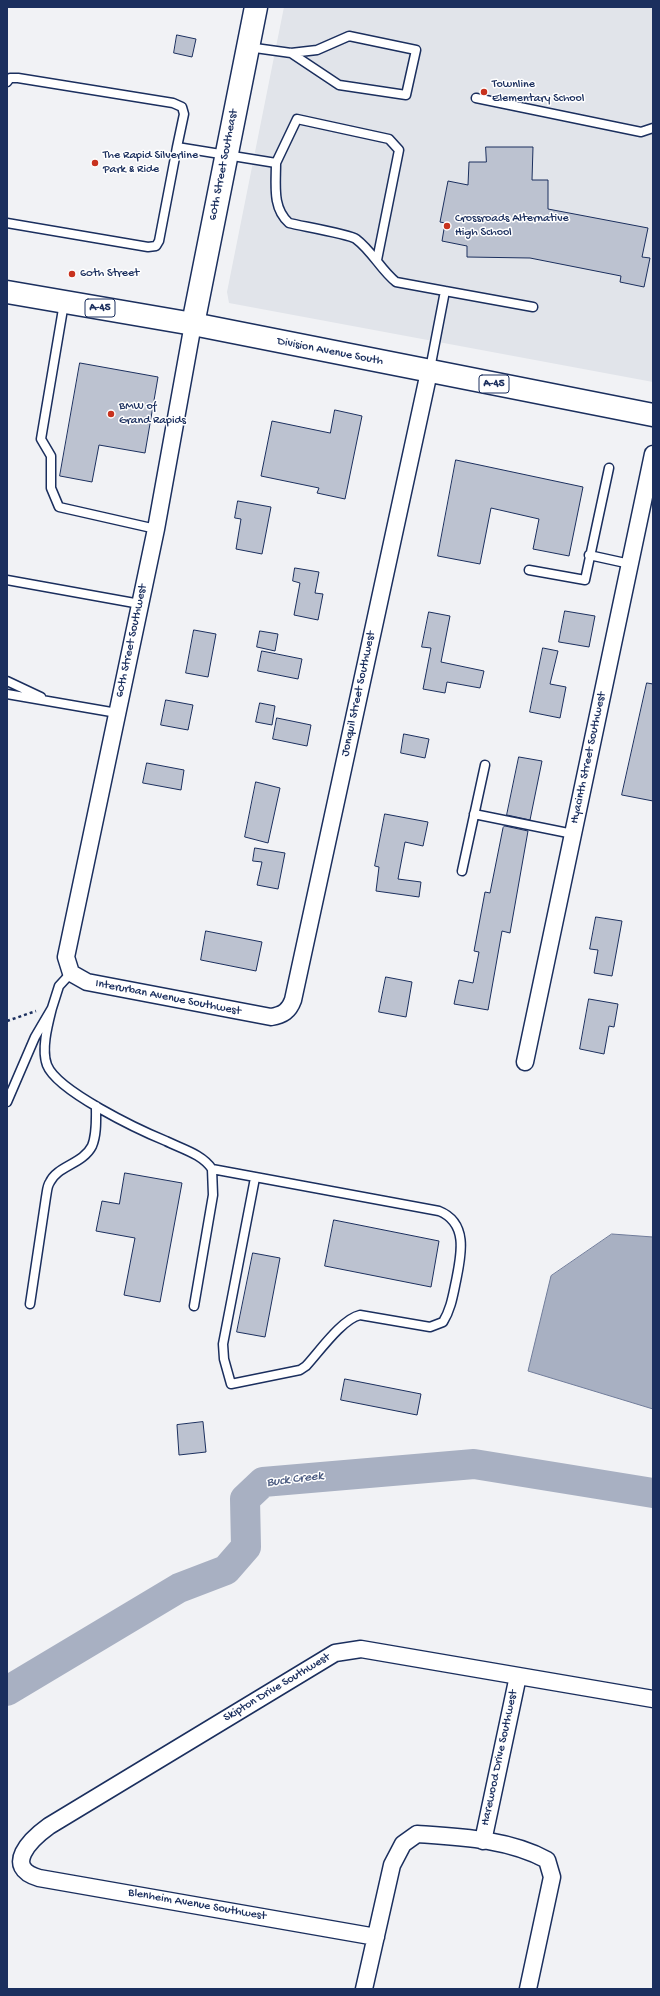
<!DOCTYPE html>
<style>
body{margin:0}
#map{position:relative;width:660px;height:1996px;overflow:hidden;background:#f1f2f5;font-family:"Gochi Hand",sans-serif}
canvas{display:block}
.frame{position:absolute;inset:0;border:8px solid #1b2f5e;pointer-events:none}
</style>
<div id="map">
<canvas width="660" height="1996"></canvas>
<div class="frame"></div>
</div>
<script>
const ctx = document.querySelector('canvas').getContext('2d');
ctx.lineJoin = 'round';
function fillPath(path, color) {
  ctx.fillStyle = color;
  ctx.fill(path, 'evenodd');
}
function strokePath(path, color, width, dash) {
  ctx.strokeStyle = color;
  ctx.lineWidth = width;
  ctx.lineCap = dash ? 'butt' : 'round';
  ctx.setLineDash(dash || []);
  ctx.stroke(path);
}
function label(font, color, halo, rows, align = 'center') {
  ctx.font = font + ' "Gochi Hand",sans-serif';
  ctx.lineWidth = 3;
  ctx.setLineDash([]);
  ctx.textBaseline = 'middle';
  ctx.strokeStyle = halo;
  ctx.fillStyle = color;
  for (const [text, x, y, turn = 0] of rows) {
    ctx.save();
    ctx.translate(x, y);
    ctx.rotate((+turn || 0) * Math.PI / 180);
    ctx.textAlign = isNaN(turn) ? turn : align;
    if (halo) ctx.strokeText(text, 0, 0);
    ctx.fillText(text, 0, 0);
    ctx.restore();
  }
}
const built = new Path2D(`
 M284 7H653V382L229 303 227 292Z`);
const water = new Path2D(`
 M612 1234 653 1237V1409L528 1371 551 1276Z`);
const river = new Path2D(`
 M7 1691 179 1588 226 1570 246 1547 245 1499 263 1482 474 1464 653 1493`);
const building = new Path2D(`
 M177 35 196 39 192 57 174 53Z
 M486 147H533L532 180H548V209L648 228 642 257 650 258 644 287 620 282 621 276 530 258 467 257V246L442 241 445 223 440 222 448 181 468 185 469 162H486Z
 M80 363 158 377 145 453 99 445 92 482 60 476Z
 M335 410 362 416 345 499 317 493 319 488 261 476 272 421 330 433Z
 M456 460 583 487 569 556 533 549 539 519 491 508 480 564 438 556Z
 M238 501 271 507 262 554 236 549 241 519 235 518Z
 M295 568 319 572 315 593 323 594 318 620 294 615 300 583 293 581Z
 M565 611 595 616 589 647 559 642Z
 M429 612 450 616 441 662 484 671 480 688 447 682 445 693 423 689 431 648 422 647Z
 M194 630 216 634 208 677 186 673Z
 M260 631 278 634 275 651 257 647Z
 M543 648 558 651 550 684 566 687 560 718 530 712Z
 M262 651 302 659 298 679 258 671Z
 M647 683 653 684V801L622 795Z
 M166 700 193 705 188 730 161 725Z
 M260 703 275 706 272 725 256 722Z
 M277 718 311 725 307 746 273 739Z
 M404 734 429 739 425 758 401 753Z
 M519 757 542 761 530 820 507 815Z
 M147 763 184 770 181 790 143 783Z
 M256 782 280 788 268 843 245 837Z
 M385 814 428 822 423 846 405 842 398 879 421 882 419 897 376 891 379 867 375 866Z
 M505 826 528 831 510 933 502 931 488 1010 454 1004 459 980 473 983 479 952 474 951 485 892 490 893 503 828Z
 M255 848 285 853 278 889 257 885 262 862 253 861Z
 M596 917 622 921 612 976 594 973 598 950 590 949Z
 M206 931 262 942 256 971 201 960Z
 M386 977 412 982 406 1017 379 1012Z
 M589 999 618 1004 614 1027 609 1026 604 1054 580 1049Z
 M125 1173 182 1183 160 1302 124 1295 135 1238 96 1231 102 1201 119 1204Z
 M334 1220 439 1241 431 1287 325 1266Z
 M253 1253 280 1258 265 1337 237 1332Z
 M345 1379 421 1394 417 1415 341 1400Z
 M203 1422 206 1452 179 1455 177 1425Z`);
const path = new Path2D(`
 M7 1021 36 1011`);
const lane = new Path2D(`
 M248 47 291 53 317 50 349 36 416 50 406 95 339 85 291 53
 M7 82 10 78H18L173 103 182 107 184 114 177 147 276 163C276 185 272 208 289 223 301 226 349 234 356 239 372 251 381 270 396 282L445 291 430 369
 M476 98 641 132 653 128
 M276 163 297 119 389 139 399 150 377 260
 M7 223 148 247 156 246 159 241 177 147
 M445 291 533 307
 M64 303 41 439 51 456V488L59 507 156 529
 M589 555 630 564
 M529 570 585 580 609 468
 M7 580 140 604
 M7 681 41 697
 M7 694 117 713
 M474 814 573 834
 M462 871 485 765
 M52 1008C48 1024 41 1049 47 1065 57 1091 139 1130 166 1141 182 1149 202 1154 212 1169L439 1211C469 1223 461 1256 456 1281 453 1295 451 1309 443 1322L430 1327 360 1315C342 1319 319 1352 306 1366L300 1370 231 1384 224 1359 223 1344 255 1178
 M7 1102 35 1037 52 1008 59 986 71 973
 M30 1304 46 1197C47 1192 47 1186 50 1182 57 1166 83 1164 92 1146 97 1134 96 1119 96 1106
 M194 1306 213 1195 212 1169`);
const street = new Path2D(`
 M193 324 156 529 66 957 71 973 87 982 271 1017C283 1015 289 1011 293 1000L429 372
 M525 1062 653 454
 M483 1841 518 1676
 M376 1937 39 1878C2 1867 31 1839 49 1826L335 1653 361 1649 653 1699
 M364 1989 392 1865 403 1844 417 1834C460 1837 508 1839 547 1860L552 1877 528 1989`);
const secondary = new Path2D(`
 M193 324 256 7`);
const primary = new Path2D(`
 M7 292 193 324 653 415`);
const markers = [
 [484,92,4,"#c8321e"],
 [95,163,4,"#c8321e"],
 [447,226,4,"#c8321e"],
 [72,274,4,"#c8321e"],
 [111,414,4,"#c8321e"]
];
const shields = [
 [100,308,30],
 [494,384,30]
];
const shieldNames = [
 ["A-45",100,308],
 ["A-45",494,384]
];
const poiNames = [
 ["Townline",492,85],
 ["Elementary School",492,99],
 ["The Rapid Silverline",103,156],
 ["Park & Ride",103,170],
 ["Crossroads Alternative",455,219],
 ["High School",455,233],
 ["60th Street",80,274],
 ["BMW of",119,407],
 ["Grand Rapids",119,421]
];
const streetNames = [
 ["60th Street Southeast",224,165,-79],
 ["Division Avenue South",330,352,11],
 ["60th Street Southwest",132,641,-78],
 ["Jonquil Street Southwest",359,694,-78],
 ["Hyacinth Street Southwest",589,758,-78],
 ["Interurban Avenue Southwest",168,998,11],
 ["Skipton Drive Southwest",277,1688,-31],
 ["Harewood Drive Southwest",500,1758,-78],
 ["Blenheim Avenue Southwest",197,1905,10]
];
const waterNames = [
 ["Buck Creek",295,1480,-7]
];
fillPath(built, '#e1e4ea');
fillPath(water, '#a8b0c2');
strokePath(water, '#707c9a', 1);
strokePath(river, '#a8b0c2', 30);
fillPath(building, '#bcc2d0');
strokePath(building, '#1b2f5e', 1);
strokePath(lane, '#1b2f5e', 11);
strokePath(street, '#1b2f5e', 19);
strokePath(secondary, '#1b2f5e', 25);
strokePath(primary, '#1b2f5e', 25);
strokePath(path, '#1b2f5e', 2.5, [3, 3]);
strokePath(lane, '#fff', 8);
strokePath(street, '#fff', 16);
strokePath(secondary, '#fff', 22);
strokePath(primary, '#fff', 22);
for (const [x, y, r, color] of markers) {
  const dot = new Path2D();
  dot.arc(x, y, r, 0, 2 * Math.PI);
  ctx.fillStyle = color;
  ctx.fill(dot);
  strokePath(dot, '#fff', 1.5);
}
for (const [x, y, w] of shields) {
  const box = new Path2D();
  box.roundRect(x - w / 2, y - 9, w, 18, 3);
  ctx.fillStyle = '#fff';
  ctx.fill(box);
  strokePath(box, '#1b2f5e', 1);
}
label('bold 11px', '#1b2f5e', null, shieldNames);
label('12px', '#1b2f5e', '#fff', poiNames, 'left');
label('12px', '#1b2f5e', '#fff', streetNames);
label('italic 13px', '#4c5c81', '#fff', waterNames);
</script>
